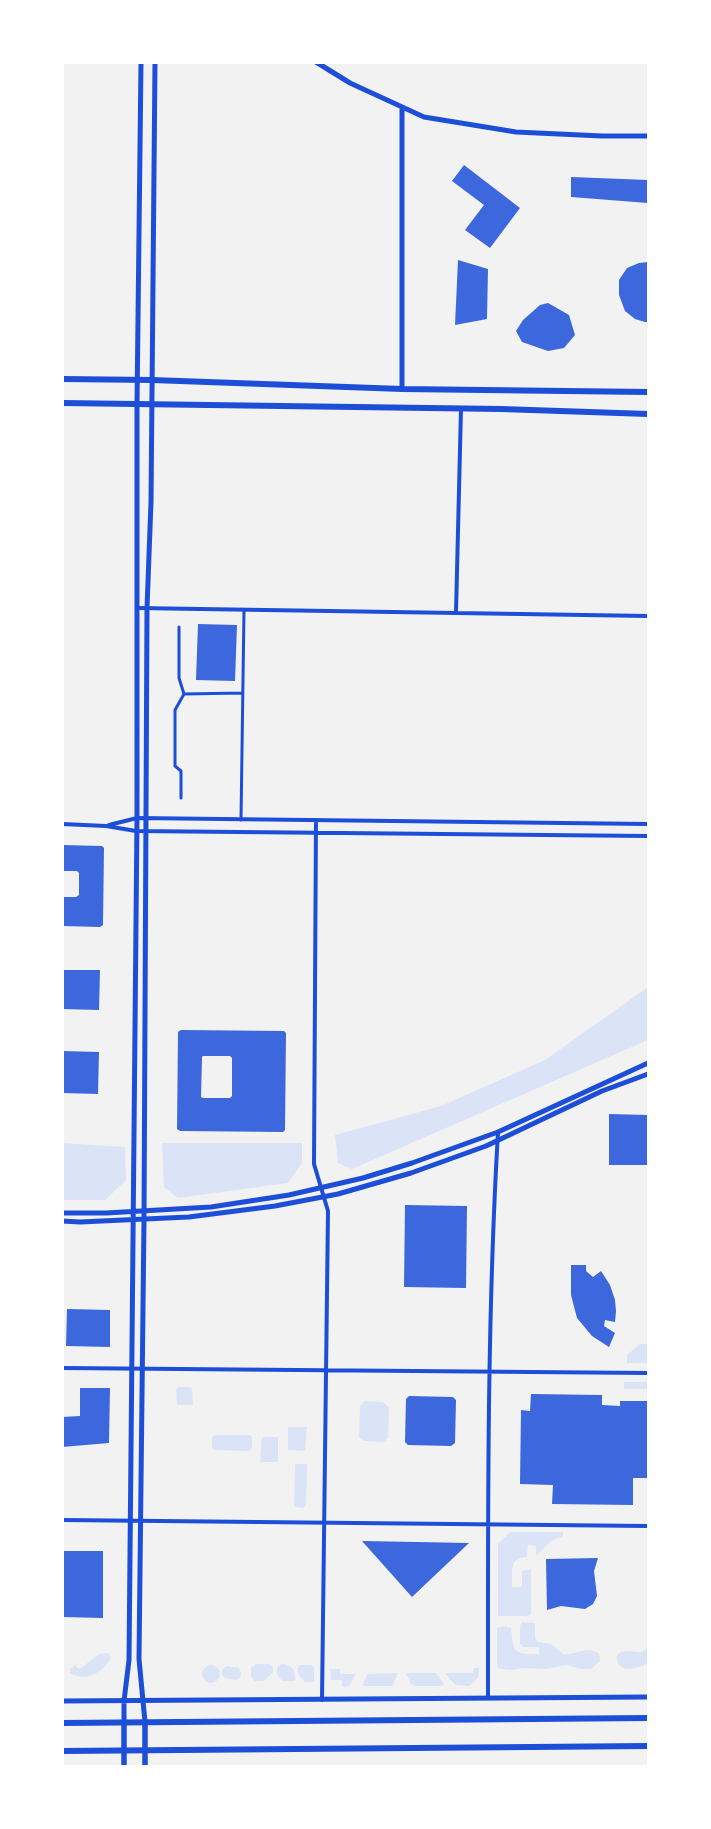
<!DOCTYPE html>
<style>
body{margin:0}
#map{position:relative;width:711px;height:1829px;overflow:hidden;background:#f2f2f2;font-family:Cabin,sans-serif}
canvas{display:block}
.frame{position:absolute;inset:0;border:64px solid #fff;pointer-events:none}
</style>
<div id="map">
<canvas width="711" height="1829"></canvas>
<div class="frame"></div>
</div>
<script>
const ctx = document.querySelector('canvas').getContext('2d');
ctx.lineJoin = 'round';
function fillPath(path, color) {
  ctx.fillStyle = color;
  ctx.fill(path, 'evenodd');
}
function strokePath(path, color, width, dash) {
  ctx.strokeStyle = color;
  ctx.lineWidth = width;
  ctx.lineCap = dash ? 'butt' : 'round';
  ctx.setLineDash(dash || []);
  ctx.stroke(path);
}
const green = new Path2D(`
 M648 987V1040L352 1169 338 1163 335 1135 441 1106 545 1060Z
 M62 1143 125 1147 126 1180 105 1200H63Z
 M162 1143H302V1163L288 1183 178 1198 164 1187Z
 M640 1344H648V1363H627V1355Z
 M624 1382H648V1389H624Z
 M178 1387H191L192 1389 193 1405H177L176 1389Z
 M365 1401 383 1402 389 1407 388 1438 384 1442 364 1441 359 1437 360 1406Z
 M288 1427H307L305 1451 288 1450Z
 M215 1435H250L252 1437V1448L249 1451 214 1450 212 1448V1437Z
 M262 1437H277L278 1438V1462H260Z
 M295 1464H307L306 1505 304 1508 294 1507Z
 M510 1532H563V1536L551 1541 536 1556V1546L528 1545 527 1557 519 1558 514 1562 512 1569V1587H522V1571L531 1569V1614L528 1616H498V1544Z
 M522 1622 535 1623V1638L538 1642 551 1644 563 1654C576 1656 588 1644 599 1654L600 1661 591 1669H581L566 1665 546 1669 524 1668 512 1670 500 1669 497 1666V1628L504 1626 511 1628C514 1651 512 1655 539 1654V1647H524L520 1644V1626Z
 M648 1647V1663C637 1670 615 1674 617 1655 624 1647 633 1653 642 1652Z
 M108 1653 111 1658C104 1672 85 1683 70 1673V1669L77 1664 76 1667 80 1669 99 1654Z
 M256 1664H270L273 1667V1672L264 1681H255L251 1676V1668Z
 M281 1664C293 1664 296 1671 295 1681H282L277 1674V1668Z
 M299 1665H311L314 1667V1682H305C300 1677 295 1672 299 1665Z
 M202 1674a9 9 0 1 1 18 0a9 9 0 1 1-18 0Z
 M226 1666 239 1668 241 1674 240 1678 236 1680 225 1678 222 1675V1670Z
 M474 1668H479L478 1677 470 1686 455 1685 445 1673H473Z
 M330 1669H340V1674H356L349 1686 342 1687V1680H331Z
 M398 1673 392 1686H365L362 1685 368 1674Z
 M406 1673H436L444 1684 442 1686H415L411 1684Z`);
const building = new Path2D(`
 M464 165 520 208 490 248 465 230 484 205 452 181Z
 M571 177 648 180V203L571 197Z
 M458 260 488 269 487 319 455 325Z
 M648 262V322H645L635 319 625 311 619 295V280L627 268 639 263Z
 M548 303 569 315 575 335 564 348 548 351 522 342 516 331 523 320 540 305Z
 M198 624 237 625 235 681 196 680Z
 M62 845 102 846 104 848 103 925 100 927 62 926V897H76L79 895V873L77 871H62Z
 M62 970H100L99 1010 62 1009Z
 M181 1030 284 1031 286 1033 285 1130 283 1132 180 1131 177 1129 178 1032ZM203 1056H230L232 1058V1096L230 1098H203L201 1097 202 1057Z
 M62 1051 99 1052 98 1094 62 1093Z
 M609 1114 648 1115V1165H609Z
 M405 1205 467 1206 466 1288 404 1287Z
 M571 1265H586V1271L593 1277 601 1271 610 1285 615 1300 616 1311 615 1322 605 1320 604 1326 615 1333 609 1347 592 1336 577 1318 571 1295Z
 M67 1309 110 1310V1347L66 1346Z
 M80 1388H110L109 1443 62 1447V1417L80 1416Z
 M531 1394 602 1395V1405L620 1406V1401H648V1478H633V1505L552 1504 553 1485 520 1484 521 1410 530 1411Z
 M409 1396 453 1397 456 1400 455 1443 451 1446 408 1445 405 1442 406 1399Z
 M362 1541 469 1543 412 1597Z
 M62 1551H103V1618L62 1617Z
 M598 1558 594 1571 597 1596 593 1604 585 1609 561 1606 547 1610 546 1559Z`);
const pedestrian = new Path2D(`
 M179 627V678L184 694
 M181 798V771L175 766V710L184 694 242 693
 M241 820 244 610`);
const minor = new Path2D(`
 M137 608 648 616
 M456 612 461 409
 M316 820 314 1164 328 1211 322 1700
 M62 824 106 826 136 831 648 836
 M109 825 137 818 648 824
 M62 1368 648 1373
 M62 1520 648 1526
 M488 1698C488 1509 487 1321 498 1132`);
const tertiary = new Path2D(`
 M316 62 350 83 424 117 516 132 602 136H648
 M402 389V108
 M62 1213H106L211 1207 289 1195 363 1178 412 1163 498 1132 648 1063
 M62 1221 80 1222 189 1217 275 1206 338 1194 411 1173 486 1146 602 1091 648 1074
 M62 1701 648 1697
 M145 1722 139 1659 144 1219 147 608 151 502 155 62
 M124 1723V1701L129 1660 137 818V405L141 62`);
const secondary = new Path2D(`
 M124 1766V1723
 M145 1766V1722`);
const primary = new Path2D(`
 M62 379 152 380 402 389 648 392
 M62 403 501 409 648 414
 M62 1723 648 1718
 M62 1751 648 1746`);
fillPath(green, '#dbe4f7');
fillPath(building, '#3d67dc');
strokePath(pedestrian, '#1d4ed8', 3);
strokePath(minor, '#1d4ed8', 4);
strokePath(tertiary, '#1d4ed8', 5);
strokePath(secondary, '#1d4ed8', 5.5);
strokePath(primary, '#1d4ed8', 6);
</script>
